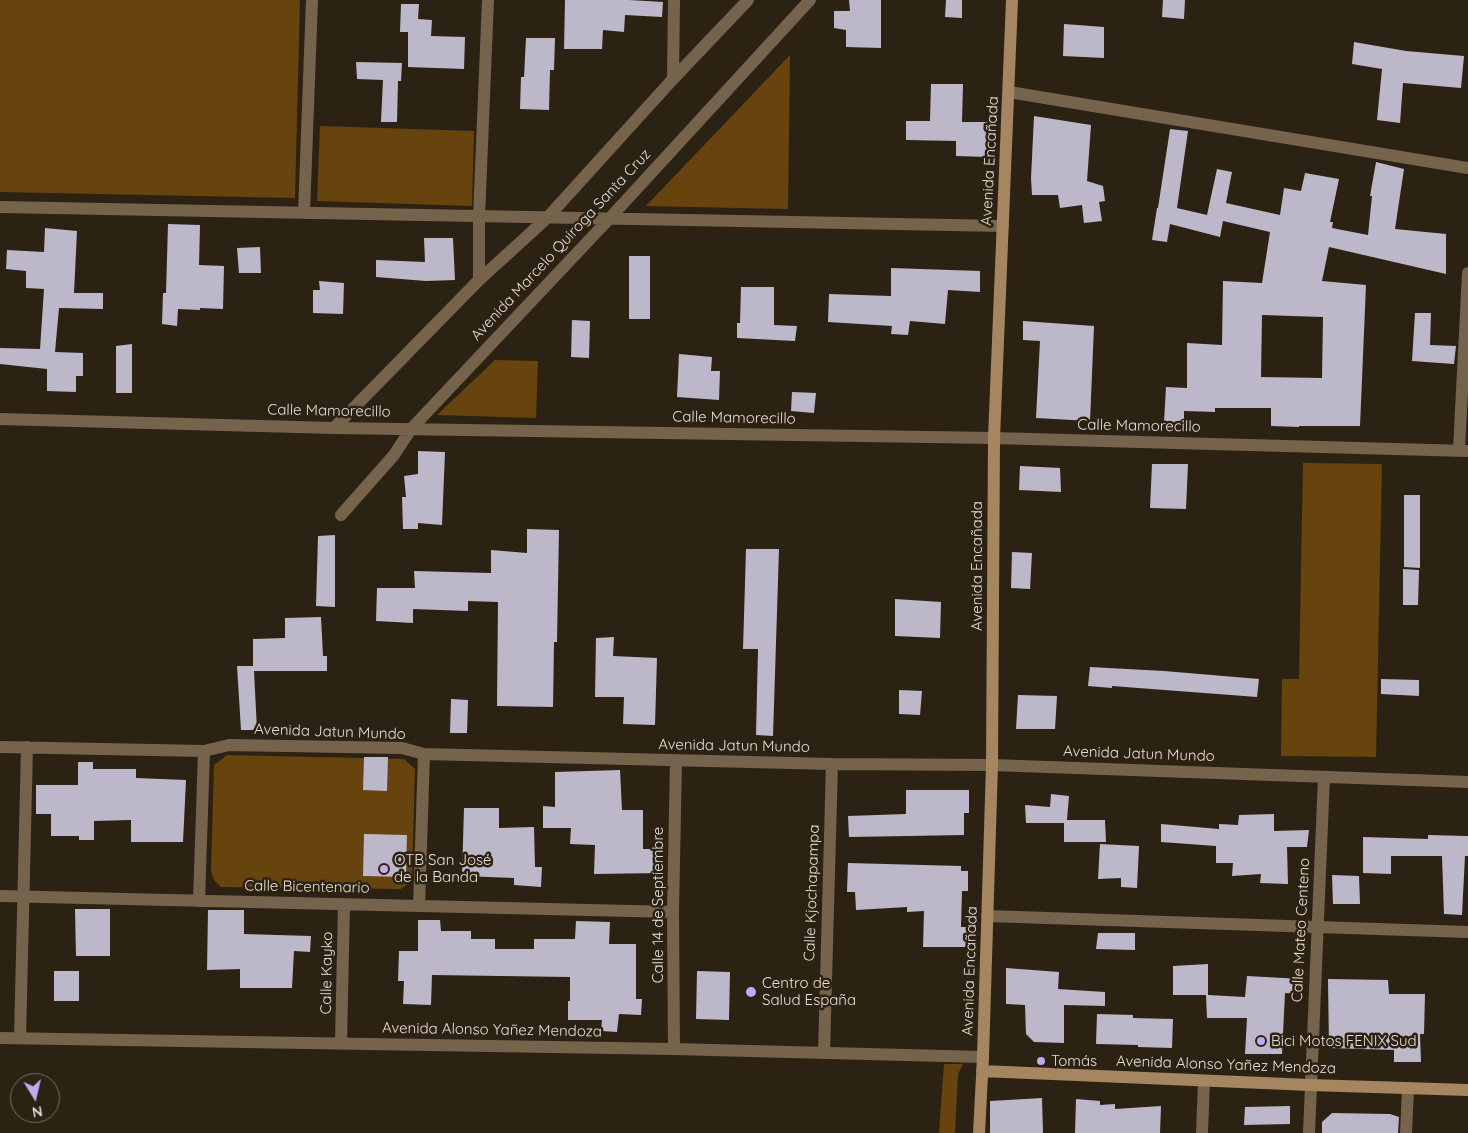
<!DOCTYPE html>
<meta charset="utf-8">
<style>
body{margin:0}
#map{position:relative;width:1468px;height:1133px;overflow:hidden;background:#2c2214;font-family:Quicksand,sans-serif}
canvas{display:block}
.north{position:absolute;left:10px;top:1073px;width:50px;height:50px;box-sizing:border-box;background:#2c2214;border:1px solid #766d61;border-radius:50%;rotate:171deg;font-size:14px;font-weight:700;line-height:20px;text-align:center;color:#e4ddd4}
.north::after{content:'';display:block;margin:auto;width:18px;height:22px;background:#c1a8f3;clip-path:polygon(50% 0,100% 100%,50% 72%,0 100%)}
</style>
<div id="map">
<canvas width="1468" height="1133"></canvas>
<div class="north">N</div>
</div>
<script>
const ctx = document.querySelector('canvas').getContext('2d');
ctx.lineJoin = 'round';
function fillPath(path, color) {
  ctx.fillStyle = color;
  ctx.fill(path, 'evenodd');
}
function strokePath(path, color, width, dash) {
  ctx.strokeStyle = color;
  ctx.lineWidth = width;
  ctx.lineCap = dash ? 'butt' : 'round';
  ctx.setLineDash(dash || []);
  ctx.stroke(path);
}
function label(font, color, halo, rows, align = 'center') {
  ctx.font = font + ' Quicksand,sans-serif';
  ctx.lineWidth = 5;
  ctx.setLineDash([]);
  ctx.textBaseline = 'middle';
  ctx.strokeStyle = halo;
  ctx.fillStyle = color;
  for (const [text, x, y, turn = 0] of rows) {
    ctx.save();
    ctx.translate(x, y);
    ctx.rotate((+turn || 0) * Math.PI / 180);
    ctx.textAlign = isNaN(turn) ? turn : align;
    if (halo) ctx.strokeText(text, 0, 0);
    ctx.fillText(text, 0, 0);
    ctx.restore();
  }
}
const green = new Path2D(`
 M0 0H300L295 198 0 192Z
 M790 55 788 209 646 206Z
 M320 126 474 131 472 206 317 201Z
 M495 360 538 361 536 418 437 415Z
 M1303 463 1382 464 1376 757 1281 756 1282 679H1299Z
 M227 755 404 759 415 769 412 881 401 889 221 887 214 880 211 871 214 765Z
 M944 1064H963L958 1074 955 1133H939Z`);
const building = new Path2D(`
 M565 0H629L663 2 662 17 625 15 624 32 603 30 602 49H564Z
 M849 0H881V48L846 47V30L834 28V11H850Z
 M946 0H962V18L945 17Z
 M1163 0H1185L1184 19 1162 17Z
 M401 4H419L418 19 432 20 431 36 465 37 464 69 408 67V32H400Z
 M1064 24 1104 27V58L1063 56Z
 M526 38H555L554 70H550L549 110 520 109 521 77H524Z
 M1354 42 1406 51 1464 56 1461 88 1403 83 1400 123 1377 120 1382 69 1352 64Z
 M356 62 402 63 401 81H398L397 122H381L383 80 357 79Z
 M931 84H963L962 122H989L988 157 956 156V141L906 140V121H930Z
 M1034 116 1091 125 1087 181 1103 186 1105 201 1099 202 1102 221 1084 223 1082 205 1060 208 1058 195H1032L1031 178Z
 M1170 129 1188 131 1177 208 1207 215 1217 169 1232 172 1226 203 1280 215 1284 188 1301 191 1305 173 1339 179 1330 222H1333L1332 228 1368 235 1372 196H1370L1376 162 1404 169 1395 229 1446 234V274L1329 247 1322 281 1366 285 1360 426H1299V427L1271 426V408H1215V412L1184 411V422H1164L1166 387 1187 388V343L1222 345 1223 281 1262 283 1270 232 1223 221 1220 237 1170 224 1167 242 1152 240 1157 208H1158ZM1262 315 1323 317 1322 378 1261 377Z
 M168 224 200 225 199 265 224 266 223 309 200 308V310L178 309 177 326 162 324 163 293H166Z
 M45 228 77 231 74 293H103V309L59 308 55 352 83 353V376H76V392L47 391V369L0 364V348L40 349 44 289 26 288V271L6 269 7 250 44 252Z
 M424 238H453L455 280 426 281 376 277V260L425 262Z
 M260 247 261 273H239L237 248Z
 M629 256H650V319H629Z
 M891 268 980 271V292L948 290 945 324 910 321 908 335 891 334 892 326 828 322 829 294 891 296Z
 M319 281 344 283 343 314 313 313V290H320Z
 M741 287H774V325L797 326 795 341 737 338V323H740Z
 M1415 313H1431L1430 345 1456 346 1454 364 1412 361Z
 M572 320 590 321 589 358 571 357Z
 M1023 321 1094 326 1090 421 1036 418 1040 341 1023 340Z
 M132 344V393H116V346Z
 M679 354 712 357 711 371H720L719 400 677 397Z
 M792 392 816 393 814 413 791 411Z
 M418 451 445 452 442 525 418 523V529H403L402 497H406L404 476 418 474Z
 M1152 464H1188L1186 509 1150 508Z
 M1020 466 1060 468 1061 492 1019 490Z
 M1404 495H1420V568L1404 567Z
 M527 529 559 530 557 642H554L553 707 497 706 498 602 468 601V611L413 609V623L376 621 377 588H415L414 571 491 573V550L527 553Z
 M335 535V607L316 606 318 536Z
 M746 549H779L773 736 756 735 758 649H743Z
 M1012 552 1032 553 1030 589 1011 588Z
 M1403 569 1419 570 1418 605H1403Z
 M895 599 941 602 940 638 895 636Z
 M321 617 323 656H327V671H254L257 730H241L237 666H253V639L285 638V618Z
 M614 637 613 656 657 658 655 725 623 724 624 697H595L596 638Z
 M1090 667 1164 671 1259 679 1257 697 1112 686V688L1088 686Z
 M1381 679 1419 680V696L1381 694Z
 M899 690 922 691 920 715 899 714Z
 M1018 695 1057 696 1055 729H1016Z
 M451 699 468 700 467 733H450Z
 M364 757H388L387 791 363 790Z
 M78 762H93V769H136V778L186 780 183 842H131V820L94 821V840H79V836H51V814H36V785H78Z
 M620 770 622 810H643V849H661L662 873 594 874 595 845 570 844 571 828H543V806L555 807V772Z
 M906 790H969V813H964V835L849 837 848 816 906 814Z
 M1051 794 1069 796 1067 820H1105L1106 842H1064V823H1026L1025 805 1050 807Z
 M464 808H499V828L534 827 535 867H542L541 887 514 885V878L462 876Z
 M1274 814V831L1309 830 1307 847H1287L1288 884 1260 883 1261 874 1232 876 1233 863H1216V846L1161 842V824L1219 829V824L1238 825 1239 815Z
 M364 834 407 835 406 877 363 876Z
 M1428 835 1468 836V856H1465L1462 915 1444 914 1442 856H1391V874L1363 873V837L1428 839Z
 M1100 844 1139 846 1137 888 1121 887V878L1098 879Z
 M848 863 961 866V871H968V891H962L961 927H968L967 947H923L924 911 907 912V907L856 910 855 892H847Z
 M1332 875 1359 876 1360 904H1333Z
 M75 909H110V956H76Z
 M208 910H244V934L311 936 310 952 294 951 292 988H240V969L207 970Z
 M418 920H440L441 931H471V939H495V949H534V939H575L576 921 610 922 609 944H636V999H642L641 1015 619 1014 617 1032 601 1031 602 1020H568V1001H570V977L432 975 431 1005 403 1004 404 981H398L399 951H418Z
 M1098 933H1135V950L1096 949Z
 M1208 964V995L1245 997 1247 976 1302 979 1300 994 1285 993 1282 1054H1245L1247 1018H1207L1206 995H1173V966Z
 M1006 968 1059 972 1058 989 1105 992V1006L1064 1005V1043L1034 1042 1026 1034 1025 1005 1006 1004Z
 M54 971H79V1001H54Z
 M697 971 730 972 729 1020 696 1019Z
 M1328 979 1388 980 1389 994H1425L1424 1034H1420L1421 1062H1394V1050L1329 1048Z
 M1097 1014 1133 1015V1018L1173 1019 1172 1048 1138 1047V1045L1096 1044Z
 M1042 1098 1043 1133H990V1101Z
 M1076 1099 1100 1101V1105L1115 1104V1109L1161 1106 1160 1133H1075Z
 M1290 1106V1124L1244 1125 1245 1107Z
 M1332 1113 1390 1114 1399 1117 1398 1133H1322V1122Z`);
const minor = new Path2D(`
 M673 79 674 0
 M1009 92 1468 168
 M0 207 1003 226
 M304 213 312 0
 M479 280V217L488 0
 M0 419 334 428 994 438 1468 451
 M334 428 479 280 547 218 673 79 748 0
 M1459 450 1468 273
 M341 515 394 455 411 429 609 219 810 0
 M0 747 204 751 229 745 402 748 424 754 832 764 992 765 1468 782
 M0 896 673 912
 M199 901 204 751
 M419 906 424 754
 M987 916 1468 932
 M20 1038 27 747
 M341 1043 344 904
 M674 1049 673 912 676 761
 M824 1053 832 764
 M1202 1133 1204 1081
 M1309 1133 1324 777
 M1406 1133 1408 1088`);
const tertiary = new Path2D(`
 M0 1038 674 1049 983 1057`);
const secondary = new Path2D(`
 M982 1071 1310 1085 1468 1090
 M979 1133 983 1057 992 765 994 438 1012 0`);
const markers = [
 [384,869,5,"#c1a8f3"],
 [751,992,6,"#c1a8f3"],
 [1261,1041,5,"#c1a8f3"],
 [1041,1061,5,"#c1a8f3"]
];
const streetNames = [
 ["Avenida Encañada",990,161,-87],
 ["Avenida Marcelo Quiroga Santa Cruz",561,245,-47],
 ["Calle Mamorecillo",329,411,1],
 ["Calle Mamorecillo",734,418,1],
 ["Calle Mamorecillo",1139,426,1],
 ["Avenida Encañada",977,566,-90],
 ["Avenida Jatun Mundo",330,732,2],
 ["Avenida Jatun Mundo",734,746,1],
 ["Avenida Jatun Mundo",1139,754,2],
 ["Calle Bicentenario",307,887,1],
 ["Calle Kjochapampa",812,893,-88],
 ["Calle 14 de Septiembre",658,905,-90],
 ["Calle Mateo Centeno",1301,930,-87],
 ["Avenida Encañada",970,971,-88],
 ["Calle Kayko",327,973,-89],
 ["Avenida Alonso Yañez Mendoza",492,1030,1],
 ["Avenida Alonso Yañez Mendoza",1226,1065,2]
];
const poiNames = [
 ["OTB San José",394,860],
 ["de la Banda",394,877],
 ["Centro de",762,983],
 ["Salud España",762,1000],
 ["Bici Motos FENIX Sud",1271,1041],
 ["Tomás",1051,1061]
];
fillPath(green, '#67430e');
fillPath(building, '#bdb7ca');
strokePath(minor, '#76634c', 12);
strokePath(tertiary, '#76634c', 12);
strokePath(secondary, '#a58661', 12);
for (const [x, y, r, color] of markers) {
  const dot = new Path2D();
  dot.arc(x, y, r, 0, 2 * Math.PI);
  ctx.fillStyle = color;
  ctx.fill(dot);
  strokePath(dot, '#2c2214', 2);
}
label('15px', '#e4ddd4', '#2c2214', streetNames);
label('15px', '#e4ddd4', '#2c2214', poiNames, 'left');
</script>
